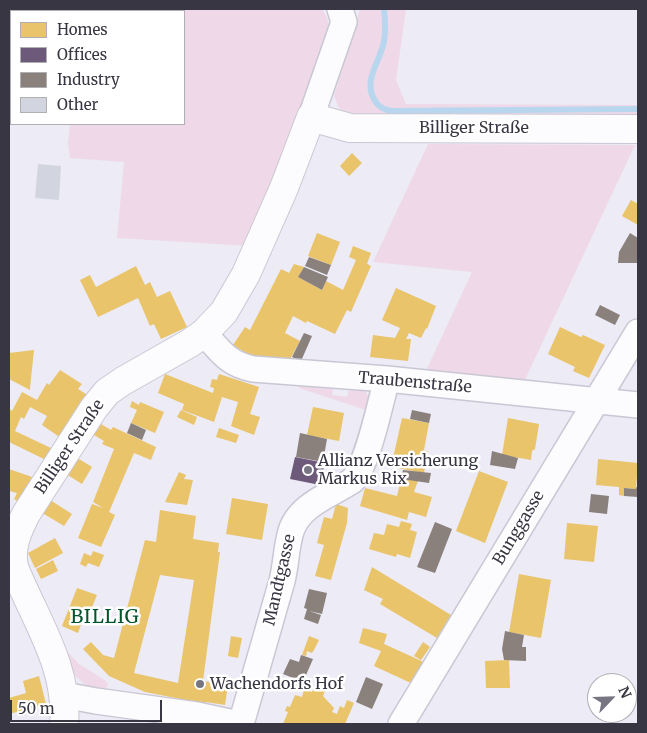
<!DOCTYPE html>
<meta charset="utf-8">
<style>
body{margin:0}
#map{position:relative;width:647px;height:733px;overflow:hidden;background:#ecebf6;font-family:Merriweather,serif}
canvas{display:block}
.frame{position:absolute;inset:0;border:10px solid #383643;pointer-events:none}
.legend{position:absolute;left:10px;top:10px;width:175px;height:115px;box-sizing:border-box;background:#fff;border:1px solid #afafb4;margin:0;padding:6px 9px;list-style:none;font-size:15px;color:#383643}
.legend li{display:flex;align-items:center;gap:10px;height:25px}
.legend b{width:25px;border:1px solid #afafb4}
.north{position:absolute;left:587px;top:673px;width:50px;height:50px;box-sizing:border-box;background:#fff;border:1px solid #afafb4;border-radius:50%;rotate:66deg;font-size:14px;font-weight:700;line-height:20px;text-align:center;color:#383643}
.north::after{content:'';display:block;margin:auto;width:18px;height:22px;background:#777582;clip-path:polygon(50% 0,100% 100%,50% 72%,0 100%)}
.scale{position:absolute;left:10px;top:700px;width:152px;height:22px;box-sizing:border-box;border:2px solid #383643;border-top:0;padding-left:6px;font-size:15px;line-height:18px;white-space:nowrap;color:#383643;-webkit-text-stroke:4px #fff;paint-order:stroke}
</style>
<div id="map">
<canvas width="647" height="733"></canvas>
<div class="frame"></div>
<ul class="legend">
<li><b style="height:14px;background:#e9c46a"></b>Homes</li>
<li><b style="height:14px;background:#6d597a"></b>Offices</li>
<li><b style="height:14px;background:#8a817c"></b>Industry</li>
<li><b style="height:14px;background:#d2d5df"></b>Other</li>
</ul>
<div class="north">N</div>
<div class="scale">50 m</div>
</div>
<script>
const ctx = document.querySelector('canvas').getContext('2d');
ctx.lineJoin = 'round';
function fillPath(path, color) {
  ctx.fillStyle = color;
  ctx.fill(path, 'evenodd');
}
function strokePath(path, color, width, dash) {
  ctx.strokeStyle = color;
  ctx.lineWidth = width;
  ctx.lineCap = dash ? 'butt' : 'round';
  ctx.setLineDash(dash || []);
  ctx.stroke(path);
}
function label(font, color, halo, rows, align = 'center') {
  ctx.font = font + ' Merriweather,serif';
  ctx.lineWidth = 5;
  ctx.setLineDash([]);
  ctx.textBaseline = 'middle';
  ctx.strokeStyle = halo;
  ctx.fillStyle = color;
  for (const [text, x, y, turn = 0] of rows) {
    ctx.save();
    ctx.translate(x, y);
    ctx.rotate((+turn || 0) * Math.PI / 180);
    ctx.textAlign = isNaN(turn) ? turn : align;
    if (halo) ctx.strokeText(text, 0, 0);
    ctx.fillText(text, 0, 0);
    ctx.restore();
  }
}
const green = new Path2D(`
 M9 9H71V11H11V105H9Z
 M120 9H322C330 21 330 27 328 41L250 246 117 238 124 162 70 158 68 144 70 124H184V11H120Z
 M360 9H406L396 80 406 104 638 105V121L353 119 339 108 334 96Z
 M428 144 635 145 522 386 423 377 472 272 373 262Z
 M299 385 333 389 332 395 347 397 349 390 365 391 370 399 372 412 299 388Z
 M62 646 79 664 106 681 108 685 105 690 87 686 68 670Z`);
const homes = new Path2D(`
 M87 9H114V11H87Z
 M352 153 362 163 349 176 340 166Z
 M631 200 638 204V225L622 216Z
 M317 233 340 242 331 265 308 256Z
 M353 246 371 253 367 264 371 266 351 312 347 310 335 334 307 321 306 323 293 316 285 333 300 341 288 363 256 359 233 345 245 327 250 330 281 269 289 273 294 264 304 267 298 277 309 283 322 290 326 281 343 290 356 260 349 257Z
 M136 266 145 285 150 282 157 297 170 291 187 327 161 339 154 324 150 326 138 298 98 317 80 280 90 275 96 287Z
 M396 288 436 306 427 329 426 328 421 338 409 333 406 339H411L408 361 370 357 373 335 395 338 400 328 382 320Z
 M560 327 581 337 583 335 605 345 589 378 573 371 575 367 548 354Z
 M34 350 30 388V390L9 379V353Z
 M60 370 82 384 78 389 89 396 61 438 42 425 47 416 30 407 24 419 21 417 15 431 53 449 46 460 9 442V409L12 411 22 392 37 400 47 383 49 385Z
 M165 374 213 393 214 388 210 387 212 379 217 380 219 374 259 387 250 414 260 417 254 435 231 426 238 402 222 397 214 422 182 410 184 404 158 393Z
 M132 401 139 405 140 402 164 412 155 433 131 423 137 410 130 407Z
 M313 407 344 413 339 441 307 435Z
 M181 410 197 417 194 425 177 417Z
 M402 418 429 423 424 450 428 451 424 473 391 467Z
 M508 418 539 424 535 449 532 451 531 460 502 455Z
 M96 421 111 430 113 427 156 447 151 460 134 453 109 512 115 515 101 547 78 538 92 504 103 508 93 502 114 449 102 444 104 441 89 432Z
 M219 428 239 435 236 443 216 437Z
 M74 456 92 467 82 484 63 472Z
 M598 459 638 463 636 489 624 488V496L619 495V487L596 485Z
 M9 469 32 477 21 503 14 499 17 493 9 491Z
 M479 471 508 482 485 543 456 531Z
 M179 472 186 475 184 479 193 480 187 505 165 502Z
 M401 479 418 481 414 492 432 497 426 517 409 512 407 520 360 506 365 488 397 496Z
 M47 498 72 514 64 526 39 511Z
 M232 498 268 504 262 540 226 534Z
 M336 504 348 508 347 523 331 580 315 576 324 545 317 543 324 517 332 519Z
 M160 510 196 516 193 539 219 543 218 552H220L203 681 228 685 225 705 206 702V704L145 692 109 676 83 649 91 642 103 655 114 658 145 540 156 542ZM160 575 194 580 178 683 134 673Z
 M401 521 412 524 410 530 417 532 410 558 397 554 396 557 369 549 374 533 384 535 387 524 399 527Z
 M567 523 598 526 594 562 564 559Z
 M55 538 63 553 35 568 28 553Z
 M93 551 104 555 99 567 88 563 86 567 80 564 84 553 91 556Z
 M53 560 58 571 41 579 36 569Z
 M372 567 451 615 437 638 380 604 383 599 364 590Z
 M519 574 551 580 541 638 509 632Z
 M77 588 97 595 90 612 86 611 78 633 62 626Z
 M363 628 387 634 384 644 426 663 413 684 374 666 381 651 359 643Z
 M231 636 242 638 238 658 228 656Z
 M309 636 319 640 314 650 312 653 307 651 306 656 302 655Z
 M423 642 430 647 421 660 414 656Z
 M509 660 510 688H486L485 661Z
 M39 676 46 704 9 714V698L26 693 23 681Z
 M315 686 325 691 323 696 334 708 332 712 337 714 340 706 344 708 347 700 354 703 345 724H283L288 712 285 711 287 706 290 707 295 695 302 697 304 690 312 692Z`);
const offices = new Path2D(`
 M295 457 325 463 320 485 290 479Z`);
const industry = new Path2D(`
 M630 233 638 238V263H618L619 252Z
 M309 257 331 265 327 275 305 266Z
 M304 267 328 277 322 290 298 277Z
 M600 305 620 315 615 325 595 315Z
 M304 333 312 336 301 361 292 357Z
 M412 410 431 414 429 423 410 419Z
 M131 423 146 430 142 440 127 433Z
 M300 433 327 439 323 462 296 457Z
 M492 451 518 458 515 469 490 465Z
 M403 470 431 473 429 483 401 479Z
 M636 487 638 488V497L624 496V488L636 489Z
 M591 494 609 496 607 514 589 512Z
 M435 522 452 529 435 573 417 567Z
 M309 589 327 593 322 614 309 611 321 615 318 624 304 619 307 609 304 608Z
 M505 631 524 635 522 647H526V661L504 660 502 649Z
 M301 655 313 659 303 682 283 674 290 659 299 662Z
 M366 677 383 684 372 709 356 702Z`);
const stream = new Path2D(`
 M384 9C385 19 386 30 384 41 381 60 364 78 373 97 377 106 382 109 391 111L638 109`);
const building = new Path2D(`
 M38 164 61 166 59 200 35 198Z`);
const minor = new Path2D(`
 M311 117 344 22 340 9
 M204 333C220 351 228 364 253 369L387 379 638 405
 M64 695 96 701 197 715 239 724
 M241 724 282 581C286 565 286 550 290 535 296 506 330 495 352 481 368 465 380 403 387 379
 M401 724 638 332`);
const tertiary = new Path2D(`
 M64 724C69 667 34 618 14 567 10 547 17 532 26 514L94 408 107 392 123 381 190 343 204 333 224 312 246 274 284 188 311 117 350 128 638 129`);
const markers = [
 [308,470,5,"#777582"],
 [200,684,5,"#777582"]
];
const streetNames = [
 ["Billiger Straße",474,128],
 ["Traubenstraße",415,383,5],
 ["Billiger Straße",70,447,-56],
 ["Bunggasse",519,528,-59],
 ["Mandtgasse",280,580,-77]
];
const poiNames = [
 ["Allianz Versicherung",318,461],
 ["Markus Rix",318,479],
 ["Wachendorfs Hof",210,684]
];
const quarterNames = [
 ["BILLIG",105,618]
];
fillPath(green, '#efd9e8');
fillPath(homes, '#e9c46a');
fillPath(offices, '#6d597a');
fillPath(industry, '#8a817c');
strokePath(stream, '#b8d7ee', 6);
fillPath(building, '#d2d5df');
strokePath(minor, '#c9c7d3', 28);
strokePath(tertiary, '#c9c7d3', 30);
strokePath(minor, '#fcfcfe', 25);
strokePath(tertiary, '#fcfcfe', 28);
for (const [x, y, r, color] of markers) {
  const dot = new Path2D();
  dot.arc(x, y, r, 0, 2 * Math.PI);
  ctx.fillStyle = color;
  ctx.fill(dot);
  strokePath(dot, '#fff', 2);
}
label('16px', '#383643', '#fff', streetNames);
label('16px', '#383643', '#fff', poiNames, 'left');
ctx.letterSpacing = '1px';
label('19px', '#02542a', '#fff', quarterNames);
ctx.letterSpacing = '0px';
</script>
